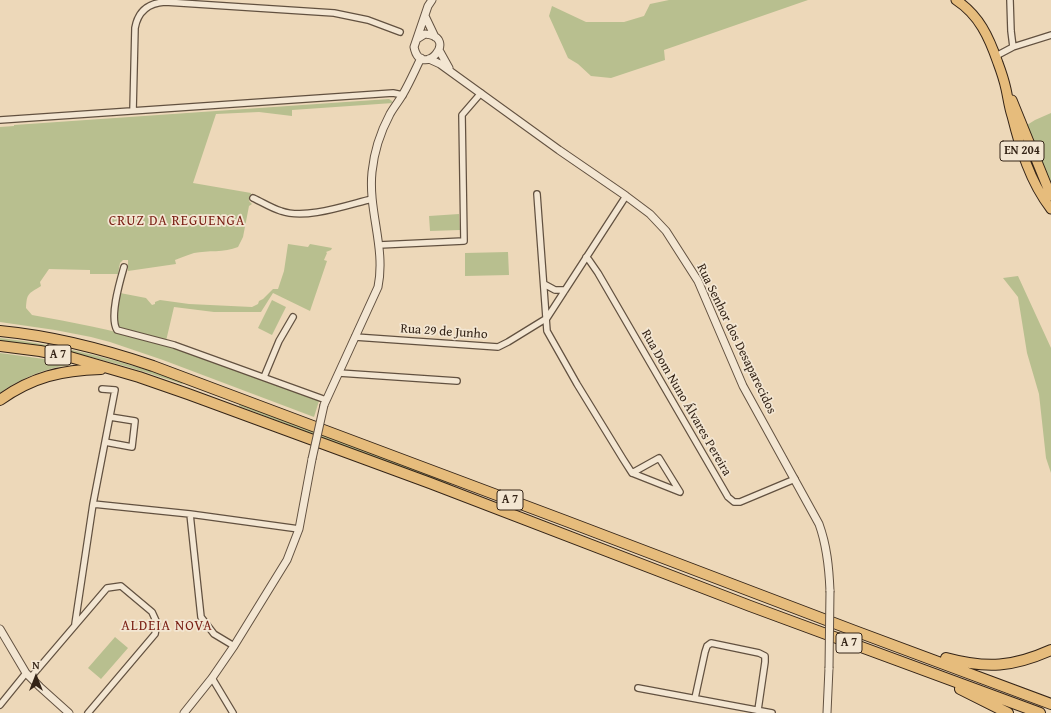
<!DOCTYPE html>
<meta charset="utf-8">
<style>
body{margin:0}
#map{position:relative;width:1051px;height:713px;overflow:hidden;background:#edd8b9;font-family:"Gentium Book Plus",serif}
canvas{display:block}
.north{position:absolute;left:16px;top:657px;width:40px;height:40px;-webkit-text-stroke:3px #f3e6d2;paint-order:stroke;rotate:0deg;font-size:11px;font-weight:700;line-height:16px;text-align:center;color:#342417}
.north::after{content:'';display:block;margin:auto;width:14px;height:18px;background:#342417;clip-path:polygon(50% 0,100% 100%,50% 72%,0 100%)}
</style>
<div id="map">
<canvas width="1051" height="713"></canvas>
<div class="north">N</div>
</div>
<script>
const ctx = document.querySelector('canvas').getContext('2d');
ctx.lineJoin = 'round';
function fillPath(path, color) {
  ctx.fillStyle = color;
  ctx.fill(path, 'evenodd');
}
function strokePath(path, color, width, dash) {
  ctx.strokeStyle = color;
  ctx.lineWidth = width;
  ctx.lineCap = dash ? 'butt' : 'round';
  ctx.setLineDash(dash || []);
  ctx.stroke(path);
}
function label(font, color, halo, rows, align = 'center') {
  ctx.font = font + ' "Gentium Book Plus",serif';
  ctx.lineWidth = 3.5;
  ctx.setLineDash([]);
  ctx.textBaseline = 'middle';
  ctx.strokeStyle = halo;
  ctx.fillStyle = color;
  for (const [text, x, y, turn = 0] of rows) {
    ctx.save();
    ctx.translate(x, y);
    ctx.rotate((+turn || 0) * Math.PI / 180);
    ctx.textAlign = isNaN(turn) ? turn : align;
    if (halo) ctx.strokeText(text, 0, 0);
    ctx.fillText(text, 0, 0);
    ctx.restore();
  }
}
const green = new Path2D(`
 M669 0H808L664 50 665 60 611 78 591 76 578 64 568 58 549 16 552 6 586 22H624L644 16 650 4Z
 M389 99 392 101 393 103 292 110V116L259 112 216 114 193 183 251 193 249 201 252 204 249 206 243 237 238 247C224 253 208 250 194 253 187 255 181 258 175 260L176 264 128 271V260H123L120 263 118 274H90V270L49 269 40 282 41 286C28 294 27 293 26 308L32 315C72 322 112 330 151 341 208 357 263 380 319 401L314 417 163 360 110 342 91 337 55 330 0 322V127L14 126V125Z
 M1051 113V189L1027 125 1035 120Z
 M459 214 460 230 430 231 429 216Z
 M288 244 308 247 310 244 332 248 331 250 326 252 327 253 324 260 327 261 310 311 273 293 261 312H214L174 307 166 341 120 328 118 327 117 308 120 293 146 298 152 305 155 304V302L160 300 189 304 252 307 258 304 259 301 263 299 273 289H278L284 271Z
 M508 252 509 275 465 276V253Z
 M1018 276 1051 348V473L1046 458 1039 394 1027 353 1018 297 1003 278Z
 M272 300 286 307 272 335 258 328Z
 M0 338C63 345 123 361 183 382L182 384C122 364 63 347 0 341Z
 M0 353 44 359 72 364C67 366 60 366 54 368 35 373 16 381 0 393Z
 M240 403 452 483 450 486 239 406Z
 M115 637 128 648 101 679 88 668Z`);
const minor = new Path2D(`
 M1013 47 1051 35
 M996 56 1013 47 1011 31 1010 0
 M133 111 135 28C138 11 149 3 165 2L334 13 368 20 400 32
 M0 120 393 93 403 95
 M537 194 547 331 577 384 623 459 632 473 680 492 659 458 632 473
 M253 198C262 202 271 208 281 211 306 220 347 205 372 199
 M379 245 464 241 462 115 481 93
 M586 257 589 260 598 273 728 497 734 502H740L795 479
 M124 267C120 281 109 317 117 330L174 345 326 400
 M544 284 555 290H565
 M355 337 498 347 508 342 547 318 626 196
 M339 373 457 381
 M264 377 279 341 293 317
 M105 442 132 447 135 421 110 417
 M93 504 190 514 299 529
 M190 514 201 617 214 634 234 646
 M75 624 93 504 115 390 102 389
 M31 677 107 588 121 586 152 612 157 623 155 634 88 713
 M212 678 233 713
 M638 688 772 713
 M695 698 705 652 707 646 711 643 759 653 765 656V662L758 710
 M0 705 26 673`);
const tertiary = new Path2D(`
 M425 16 435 37
 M417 39 425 34C461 37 421 81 414 47L428 6 432 0
 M439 50 449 68
 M429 59 440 64 559 150 626 196 650 214 666 231 698 281 743 386 819 524C827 546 829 567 830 591
 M324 405 378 287C386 248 368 211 372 172 374 152 381 131 390 114 394 107 399 101 403 94 410 82 415 70 421 58
 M0 629 26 673 40 687 69 713
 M184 713 212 678 234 646 287 560 299 529 312 459
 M827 713 829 668`);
const primary = new Path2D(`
 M956 0C979 15 989 37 998 63 1001 71 1004 80 1006 89 1008 98 1009 107 1012 116 1020 148 1030 182 1051 209
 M1012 100 1051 196`);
const motorway = new Path2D(`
 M0 331C53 336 103 349 153 366L566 521 855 631 1051 704
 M0 346 40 351 70 357 139 377 188 394 430 483 750 606 1040 713
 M0 400C32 377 62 370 101 369
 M946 658C987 669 1013 667 1051 650
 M960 689 1008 713`);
const tertiaryBridge = new Path2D(`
 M312 459 324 405
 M829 668 830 591`);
const shields = [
 [1022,151,44],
 [58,355,26],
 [510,500,26],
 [849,643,26]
];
const shieldNames = [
 ["EN 204",1022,151],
 ["A 7",58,355],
 ["A 7",510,500],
 ["A 7",849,643]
];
const streetNames = [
 ["Rua 29 de Junho",444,332,4],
 ["Rua Senhor dos Desaparecidos",736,339,64],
 ["Rua Dom Nuno Álvares Pereira",686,403,60]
];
const neighbourhoodNames = [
 ["CRUZ DA REGUENGA",177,221],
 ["ALDEIA NOVA",167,626]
];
fillPath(green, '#b8bf8f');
strokePath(minor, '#625140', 8);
strokePath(tertiary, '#625140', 9);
strokePath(primary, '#342417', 11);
strokePath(motorway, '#342417', 12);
strokePath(minor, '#f3e6d2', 5.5);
strokePath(tertiary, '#f3e6d2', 7);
strokePath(primary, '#e6bc7c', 9);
strokePath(motorway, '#e6bc7c', 10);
strokePath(tertiaryBridge, '#625140', 9, []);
strokePath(tertiaryBridge, '#f3e6d2', 7);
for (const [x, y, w] of shields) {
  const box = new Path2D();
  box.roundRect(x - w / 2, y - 10, w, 20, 3);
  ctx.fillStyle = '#f3e6d2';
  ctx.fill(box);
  strokePath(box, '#342417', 1);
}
label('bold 12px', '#342417', null, shieldNames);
label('13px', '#342417', '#f3e6d2', streetNames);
ctx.letterSpacing = '1px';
label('14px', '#7a1f14', '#f3e6d2', neighbourhoodNames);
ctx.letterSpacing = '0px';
</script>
